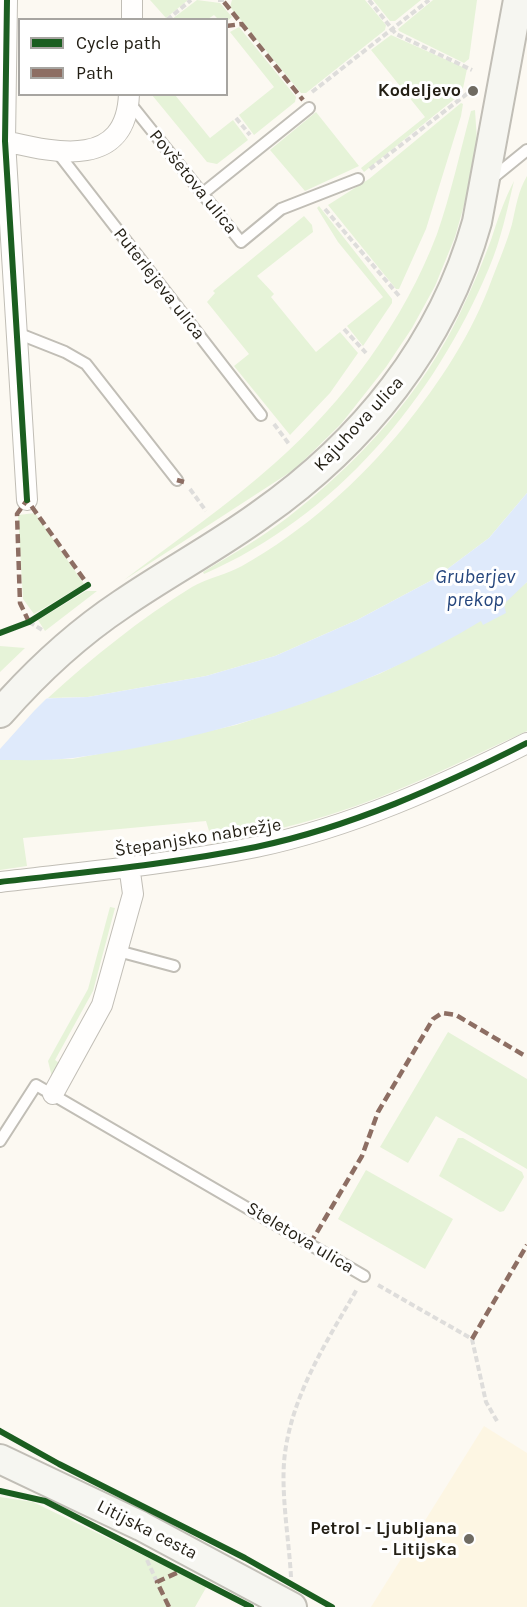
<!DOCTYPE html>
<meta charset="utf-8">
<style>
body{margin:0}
#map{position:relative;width:527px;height:1607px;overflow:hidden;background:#fcf9f2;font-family:Karla,sans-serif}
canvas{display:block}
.legend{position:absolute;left:18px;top:18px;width:210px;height:78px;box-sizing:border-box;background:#fff;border:2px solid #a7a5a1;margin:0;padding:8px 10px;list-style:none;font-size:18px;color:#231f15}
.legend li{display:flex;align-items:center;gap:12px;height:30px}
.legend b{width:30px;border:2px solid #a7a5a1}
</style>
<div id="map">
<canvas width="527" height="1607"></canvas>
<ul class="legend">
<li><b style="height:8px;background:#1b5e20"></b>Cycle path</li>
<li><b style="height:8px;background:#8d6e63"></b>Path</li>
</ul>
</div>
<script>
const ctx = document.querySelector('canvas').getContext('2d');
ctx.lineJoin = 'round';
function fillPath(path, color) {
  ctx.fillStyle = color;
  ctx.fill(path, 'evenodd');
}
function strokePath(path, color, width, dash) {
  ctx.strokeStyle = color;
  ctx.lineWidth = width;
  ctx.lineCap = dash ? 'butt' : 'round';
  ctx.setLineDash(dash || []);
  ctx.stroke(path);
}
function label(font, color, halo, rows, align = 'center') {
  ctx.font = font + ' Karla,sans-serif';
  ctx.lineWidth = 6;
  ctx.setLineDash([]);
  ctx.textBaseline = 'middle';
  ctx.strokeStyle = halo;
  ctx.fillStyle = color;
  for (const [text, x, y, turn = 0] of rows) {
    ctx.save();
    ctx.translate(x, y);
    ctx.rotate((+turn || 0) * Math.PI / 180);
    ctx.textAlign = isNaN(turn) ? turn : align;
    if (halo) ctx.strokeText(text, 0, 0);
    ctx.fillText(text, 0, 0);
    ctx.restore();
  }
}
const built = new Path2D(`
 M484 1426 527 1453V1607H371Z`);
const green = new Path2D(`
 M150 0H188L166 18Z
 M197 0 220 3 232 17 227 21 218 19 214 15 208 19H172Z
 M232 0H365L386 25 385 30 306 93H301L230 7Z
 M373 0H421L395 21H390Z
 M433 0H477L469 59 464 63 399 31 398 29Z
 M239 27 296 97 295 102 254 135 239 115 274 87 230 32Z
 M391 35 467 69 462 93 364 172 361 168 425 117 371 50Z
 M152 95H175L210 138 233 120 248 140 217 164 207 162Z
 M461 103 463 104 461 116 426 229 399 289H396L328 205 369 179Z
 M475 110 478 156 455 237 435 286 412 328 386 367 341 424 295 469 124 580C174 542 228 505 275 463 345 401 404 321 437 234 451 194 460 152 471 111Z
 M316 112 359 166 305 191 270 150Z
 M527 176V493L489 538 434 579 357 620 275 656 206 676 88 697 48 698C93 657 140 619 192 587 207 578 226 575 242 566 304 531 359 482 404 427 440 382 472 334 492 279 499 261 507 242 512 224 516 207 518 191 527 176Z
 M514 181C507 210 501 240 489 268 434 399 336 517 204 574L203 572C231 555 261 538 287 518 358 463 423 393 461 311 472 288 482 264 491 240 498 219 504 200 514 181Z
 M319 206 392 299V303L363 346 347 326 383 297 338 242 317 208Z
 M304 216 312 225 313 232 257 276 274 294 271 297 316 352 340 332 358 353 330 393 290 435 234 366 249 354 207 302 215 293 213 291Z
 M35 513 84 584 34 614 23 599 18 515Z
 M527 582V731C462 761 397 794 329 815 291 827 252 835 213 844L206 821 23 838 27 866 0 870V760L72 759 164 741 236 725 303 703 379 674 443 642 481 620Z
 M86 591H97L45 631 38 620Z
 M0 646 25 648 0 672Z
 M110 907 115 908 93 991 55 1060 62 1065 52 1077 48 1061 88 989Z
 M448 1032 527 1079V1169L436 1116 408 1163 380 1147Z
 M458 1138H463L522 1172 524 1177 504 1211 500 1212 439 1176Z
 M366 1170 453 1219 425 1269 338 1219Z
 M0 1497 33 1502 207 1586 195 1607H0Z`);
const water = new Path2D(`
 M527 493V582L504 604 506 613 483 625 481 621C363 693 211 740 73 758 49 761 24 760 0 760V700L88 697 206 676 275 656 357 620 434 579 489 538Z`);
const pier = new Path2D(`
 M50 695 34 711 0 749V697Z`);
const path = new Path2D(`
 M218 0H226
 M369 0 396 34 472 70
 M167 20 191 0
 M312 92 429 0
 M236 118 250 135
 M370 169 468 93
 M325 209 400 297
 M344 329 366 353
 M274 424 289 444
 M190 489 206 511
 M29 622 44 631
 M378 1285 472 1339 486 1402 497 1421
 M147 1560 157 1582
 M291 1577C289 1539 280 1490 285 1453 293 1393 327 1341 357 1289`);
const service = new Path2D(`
 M129 102 241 242 281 209 358 179
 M58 153 261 415
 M490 180 527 150
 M202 194 309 108
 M17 333 65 352 86 364 177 480
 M118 951 174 966
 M0 1141 36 1085 364 1276`);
const minor = new Path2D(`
 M7 0 5 141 27 500
 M132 20V0
 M5 141C53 152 126 171 129 94
 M0 882C85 872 172 864 256 847 351 827 442 786 527 743
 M53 1094 102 1005 133 894 129 865`);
const secondary = new Path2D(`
 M0 713C36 672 77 634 122 604 167 573 216 547 260 515 363 443 443 344 477 222L518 0
 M0 1459 141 1526 292 1607`);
const quiet = new Path2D(`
 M224 2 303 100
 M226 26 242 24
 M177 480 184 482
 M29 622 20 603 17 514 27 500 88 585 84 588
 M310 1244 362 1156 378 1112 433 1019 442 1013 456 1015 527 1057
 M472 1339 527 1245
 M169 1607 157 1582 183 1570`);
const cycleway = new Path2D(`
 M7 0 5 141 27 500
 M0 633 29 622 88 585
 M0 882C85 872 172 864 256 847 351 827 442 786 527 743
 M0 1431 59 1464 245 1558 332 1607
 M0 1491 45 1501 251 1607`);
const markers = [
 [473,91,6,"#6f6b62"],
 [469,1539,6,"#6f6b62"]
];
const poiNames = [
 ["Kodeljevo",461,91],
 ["Petrol - Ljubljana",457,1529],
 ["- Litijska",457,1550]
];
const streetNames = [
 ["Povšetova ulica",193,182,51],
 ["Puterlejeva ulica",159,284,52],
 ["Kajuhova ulica",359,424,-47],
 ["Štepanjsko nabrežje",198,838,-9],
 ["Steletova ulica",300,1238,31],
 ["Litijska cesta",147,1530,27]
];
const waterNames = [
 ["Gruberjev",475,577],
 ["prekop",475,600]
];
fillPath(built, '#fdf6e3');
fillPath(green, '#e6f3d8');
fillPath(water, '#dfeafb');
fillPath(pier, '#fcf9f2');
strokePath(service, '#c1beb6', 14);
strokePath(minor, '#c1beb6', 22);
strokePath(secondary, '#c1beb6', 32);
strokePath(path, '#dedddb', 4, [6, 3]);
strokePath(service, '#fffefd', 10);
strokePath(minor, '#fffefd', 20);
strokePath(secondary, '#f6f6f1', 28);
strokePath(quiet, '#8d6e63', 4.5, [9, 4.5]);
strokePath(cycleway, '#1b5e20', 6);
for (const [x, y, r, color] of markers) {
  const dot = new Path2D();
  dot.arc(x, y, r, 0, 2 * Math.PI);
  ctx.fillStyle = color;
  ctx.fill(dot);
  strokePath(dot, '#fff', 2);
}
label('bold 18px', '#231f15', '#fff', poiNames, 'right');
label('18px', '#231f15', '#fff', streetNames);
label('italic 20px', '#25467d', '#fff', waterNames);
</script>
